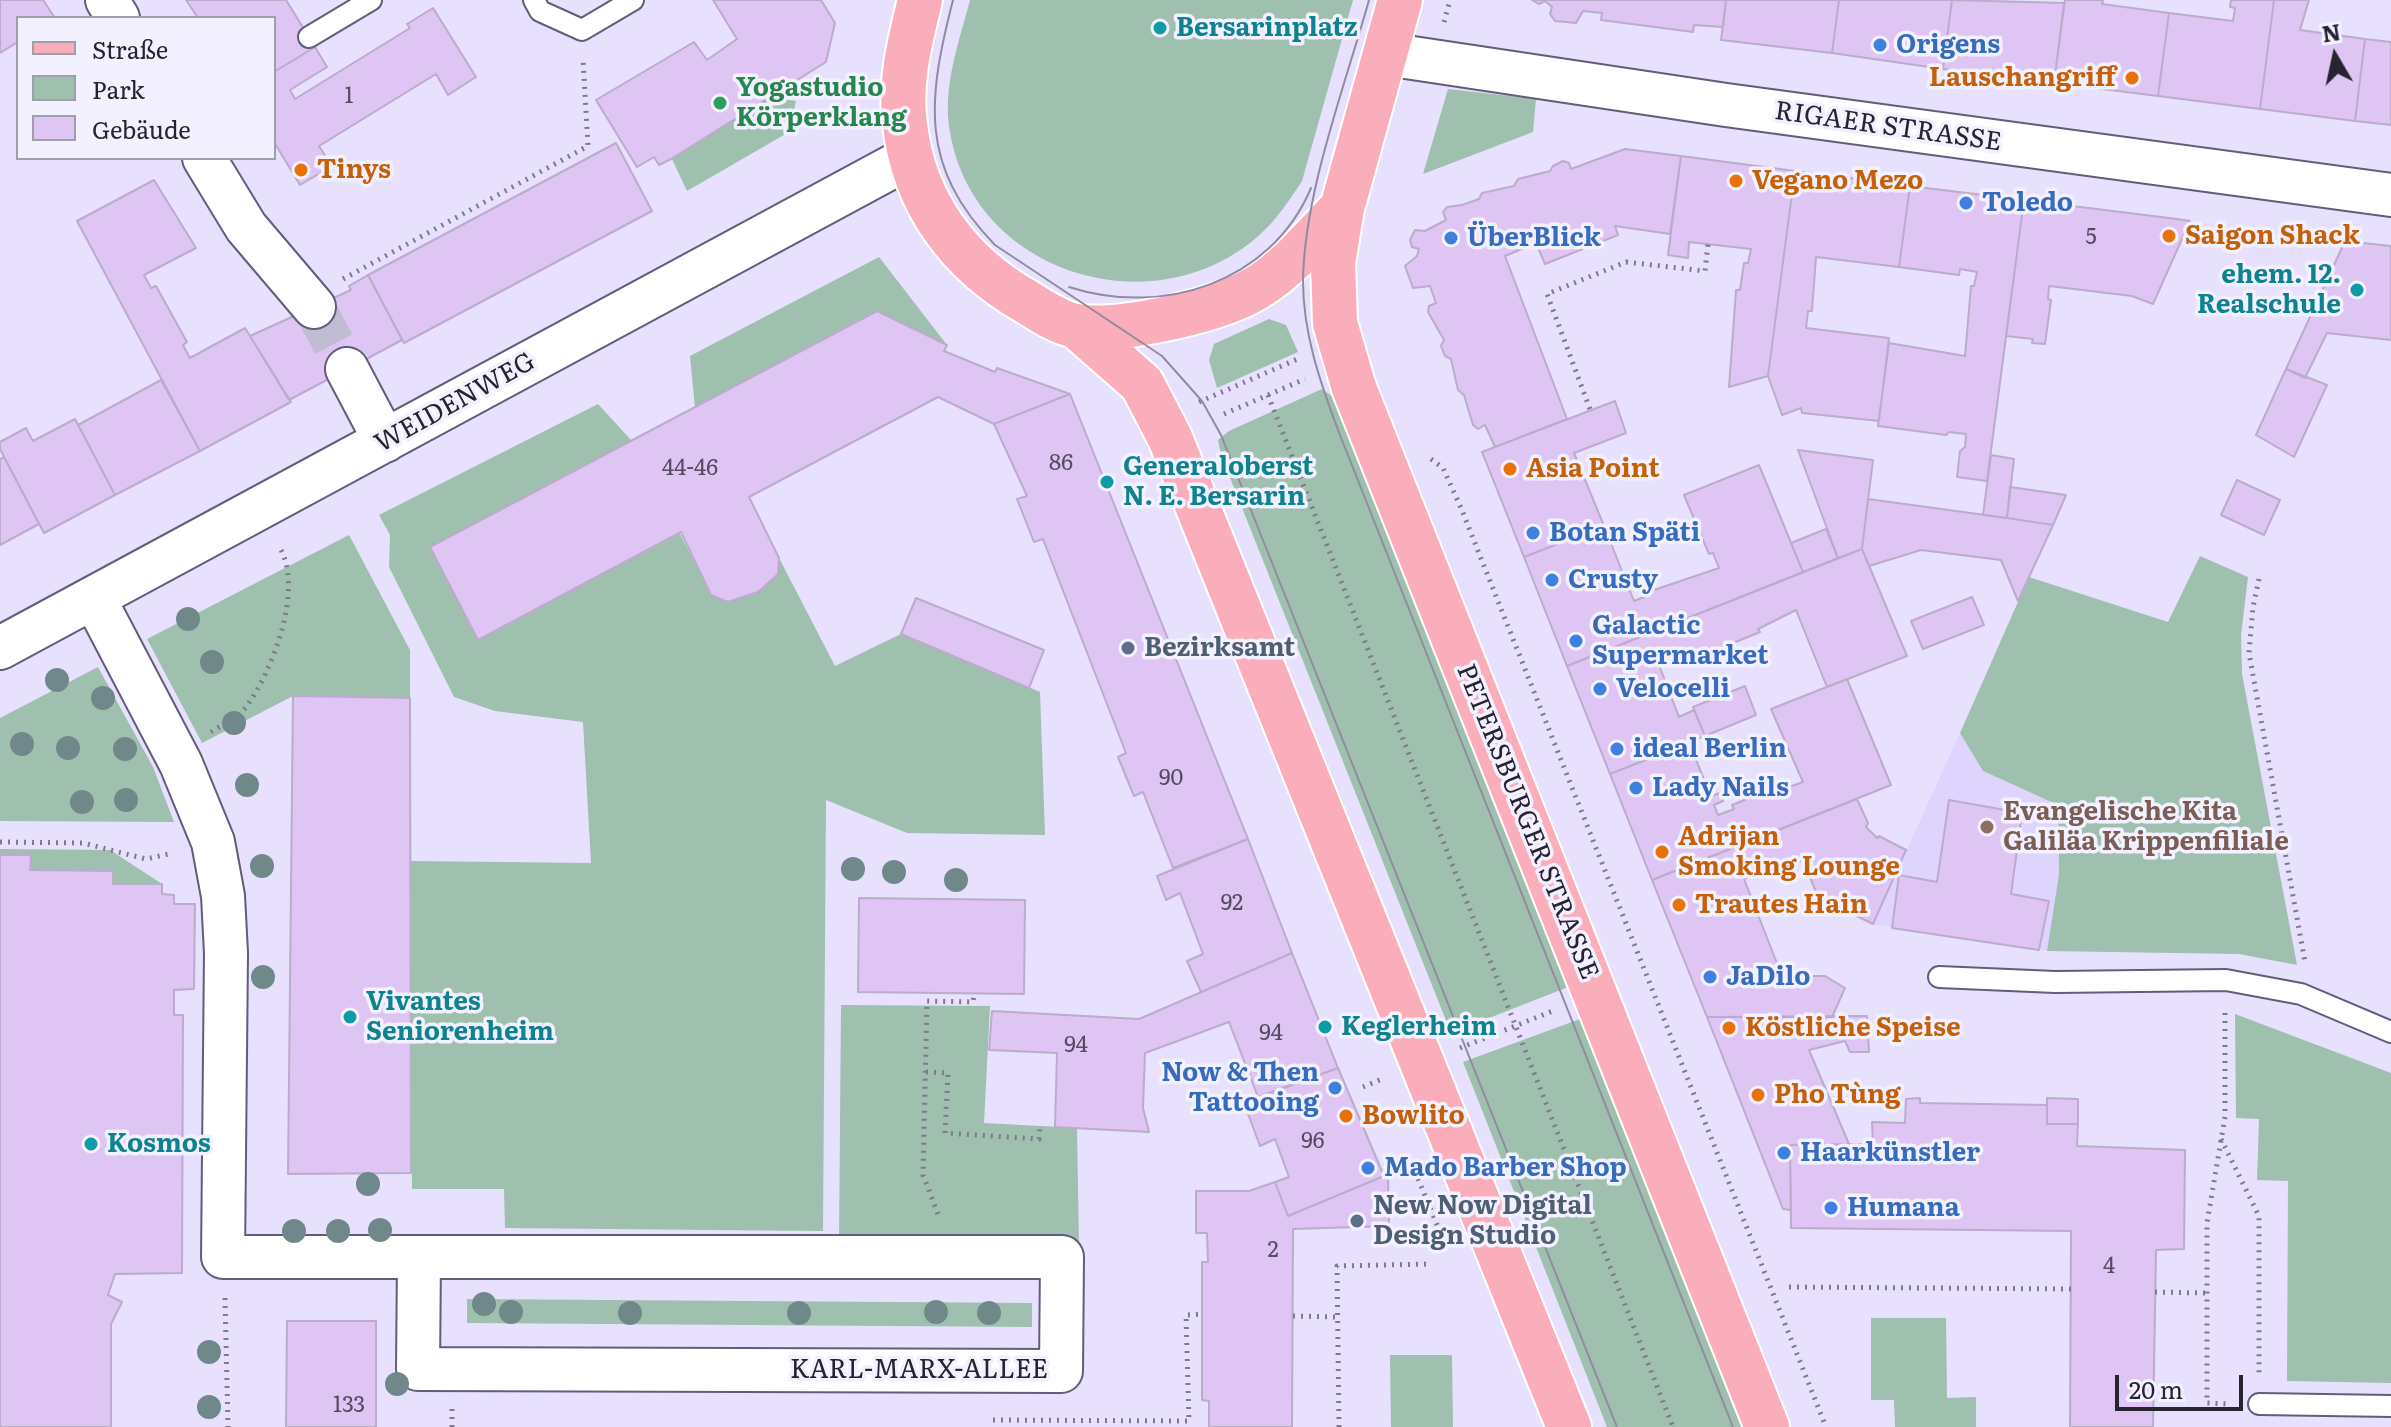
<!DOCTYPE html>
<meta charset="utf-8">
<style>
body{margin:0}
#map{position:relative;width:2391px;height:1427px;overflow:hidden;background:#e7e1fd;font-family:Literata,serif}
canvas{display:block}
.legend{position:absolute;left:16px;top:16px;width:260px;height:144px;box-sizing:border-box;background:#f3f0ff;border:2px solid #a19eac;margin:0;padding:10px 14px;list-style:none;font-size:24px;color:#272330}
.legend li{display:flex;align-items:center;gap:16px;height:40px}
.legend b{width:40px;border:2px solid #a19eac}
.north{position:absolute;left:2295px;top:16px;width:80px;height:80px;-webkit-text-stroke:6px #f3f0ff;paint-order:stroke;rotate:351deg;font-size:22px;font-weight:700;line-height:32px;text-align:center;color:#272330}
.north::after{content:'';display:block;margin:auto;width:28px;height:36px;background:#272330;clip-path:polygon(50% 0,100% 100%,50% 72%,0 100%)}
.scale{position:absolute;left:2115px;top:1375px;width:128px;height:36px;box-sizing:border-box;border:4px solid #272330;border-top:0;padding-left:10px;font-size:24px;line-height:28px;white-space:nowrap;color:#272330;-webkit-text-stroke:6px #f3f0ff;paint-order:stroke}
</style>
<div id="map">
<canvas width="2391" height="1427"></canvas>
<ul class="legend">
<li><b style="height:10px;background:#faadbb"></b>Straße</li>
<li><b style="height:22px;background:#9fbfaf"></b>Park</li>
<li><b style="height:22px;background:#dec5f4"></b>Gebäude</li>
</ul>
<div class="north">N</div>
<div class="scale">20 m</div>
</div>
<script>
const ctx = document.querySelector('canvas').getContext('2d');
ctx.lineJoin = 'round';
function fillPath(path, color) {
  ctx.fillStyle = color;
  ctx.fill(path, 'evenodd');
}
function strokePath(path, color, width, dash) {
  ctx.strokeStyle = color;
  ctx.lineWidth = width;
  ctx.lineCap = dash ? 'butt' : 'round';
  ctx.setLineDash(dash || []);
  ctx.stroke(path);
}
function label(font, color, halo, rows, align = 'center') {
  ctx.font = font + ' Literata,serif';
  ctx.lineWidth = 7;
  ctx.setLineDash([]);
  ctx.textBaseline = 'middle';
  ctx.strokeStyle = halo;
  ctx.fillStyle = color;
  for (const [text, x, y, turn = 0] of rows) {
    ctx.save();
    ctx.translate(x, y);
    ctx.rotate((+turn || 0) * Math.PI / 180);
    ctx.textAlign = isNaN(turn) ? turn : align;
    if (halo) ctx.strokeText(text, 0, 0);
    ctx.fillText(text, 0, 0);
    ctx.restore();
  }
}
const built = new Path2D(`
 M1960 733 1983 771 2058 805 2059 874 2047 951 1873 924Z`);
const green = new Path2D(`
 M970 0H1353L1302 181C1289 201 1275 222 1256 238 1150 328 973 272 950 132 942 88 959 42 970 0Z
 M1448 89 1536 99 1533 132 1423 174Z
 M768 97 796 101 789 132 687 191 672 159Z
 M879 257 947 345 877 311 695 408 690 356Z
 M1269 319 1286 325 1298 352 1217 388 1209 360 1214 344Z
 M1322 389 1340 402 1568 987 1451 1033 1221 455 1218 440 1229 431Z
 M598 404 632 441 711 594 728 602 758 592 779 558 835 666 901 634 1040 692 1045 835 907 833 826 800 823 1231 505 1228 504 1189H412L410 861 591 863 583 722 495 711 454 697 389 567 390 535 379 515Z
 M349 535 410 650V698L293 696 202 743 147 639Z
 M2200 556 2248 577 2241 635 2242 674 2297 965 2239 954 2047 951 2059 874 2058 805 1983 771 1960 733 2029 577 2168 622Z
 M98 667 153 767 174 822 0 821V718Z
 M0 849 110 850 162 884H113L112 871 30 870V855H0Z
 M841 1005 990 1006 984 1123 1077 1128 1079 1246 839 1245Z
 M2235 1014 2391 1073V1383L2287 1381 2288 1181 2257 1180 2259 1119 2236 1118Z
 M1580 1019 1742 1427H1607L1463 1062Z
 M467 1299 1032 1303V1327L467 1323Z
 M1871 1318H1946L1947 1398 1976 1397V1427H1895L1894 1400H1871Z
 M1390 1355H1452L1453 1427H1391Z`);
const building = new Path2D(`
 M0 0H43L55 18H18V42L0 53Z
 M186 0H286L315 47 274 72V18H198Z
 M713 0H821L835 23 826 62 671 159 659 165 654 157 637 167 596 100 694 42 707 60 737 39Z
 M1532 0H1726L1723 27 1694 25 1693 32 1601 20 1602 13 1583 11 1576 23 1555 21 1550 14 1552 7 1545 1 1539 4Z
 M1726 0H1839L1832 53 1721 40Z
 M1839 0H1952L1943 69 1832 53Z
 M1952 0 2064 3 2054 83 1943 69Z
 M2065 0H2103L2102 4 2169 13 2158 96 2054 83Z
 M2231 0H2274L2260 109 2158 96 2169 13 2233 21 2235 8 2230 7Z
 M2274 0H2309L2300 30 2365 39 2355 121 2260 109Z
 M433 8 476 77 448 95 436 74 319 146 332 166 300 185 274 142V72L315 47 327 67 290 90 295 99 410 28 407 24Z
 M2365 39 2391 42V125L2355 121Z
 M616 143 652 211 404 343 368 275Z
 M1625 149 1681 156 1670 234 1615 226 1618 235 1545 264 1536 243 1505 256 1567 419 1495 447 1485 425 1478 429 1473 425 1464 395 1458 390 1451 359 1445 356 1441 346 1444 340 1428 312 1429 306 1436 303 1430 286 1413 288 1405 266 1417 256 1419 249 1412 247 1410 240 1415 230 1425 231 1446 220 1443 212 1447 207 1462 205 1479 199 1482 193 1514 186 1518 179 1550 171 1553 166 1563 161 1569 163 1571 169Z
 M1681 156 1795 171 1768 376 1729 387 1736 290H1740L1744 263H1748L1751 249 1689 242 1688 258 1668 255Z
 M1795 171 1910 186 1899 267 1816 257 1812 311H1808L1806 328 1889 338 1879 421 1802 413 1801 408 1782 415 1768 376Z
 M154 180 196 248 144 275 151 288 156 286 187 342 183 345 190 358 245 328 291 402 200 451 77 221Z
 M1910 186 2024 200 1987 481 1957 477 1960 451 1965 447 1966 434 1949 432 1946 435 1878 426 1889 343 1965 356 1971 286H1974L1977 272 1960 269 1959 275 1899 267Z
 M2024 200 2177 219 2190 221 2153 304 2132 296 2049 286 2048 299 2051 300 2045 344 2032 343 2033 339 2006 336Z
 M2345 241 2391 246V340L2327 333 2305 378 2286 369Z
 M368 275 402 340 289 400 250 336 351 290 349 286Z
 M877 311 947 345 944 351 995 372 997 368 1070 394 994 424 938 397 749 497 779 558 778 574 758 592 728 602 711 595 681 532 478 640 430 547Z
 M2286 369 2327 385 2294 457 2256 435Z
 M161 380 200 451 115 495 78 425Z
 M1070 394 1248 839 1173 868 1143 792 1134 796 1118 757 1126 753 1043 539 1034 542 1017 499 1027 496 994 424Z
 M1615 401 1626 433 1574 453 1604 526 1524 557 1482 452Z
 M75 419 115 495 44 533 0 449V442L26 428 33 441Z
 M1798 450 1873 460 1862 549 1838 558Z
 M1991 455 2014 459 2007 518 1983 515Z
 M4 457 39 524 0 545V459Z
 M1759 465 1803 572 1567 666 1524 557 1604 526 1634 601 1649 595 1651 591 1719 568 1713 553 1709 554 1684 495Z
 M2237 480 2280 500 2264 535 2221 515Z
 M2010 487 2066 495 2053 525 2007 518Z
 M1868 499 2007 518 2053 525 2018 601 2001 560 1921 550 1869 566 1862 549Z
 M1826 529 1838 558 1803 572 1791 543Z
 M1862 549 1907 656 1827 687 1796 610 1758 629 1760 632 1711 652 1710 648 1659 665 1679 717 1694 710 1705 736 1610 774 1567 666Z
 M1972 597 1984 625 1923 649 1911 621Z
 M916 598 1044 650 1029 688 901 634Z
 M1847 679 1891 785 1652 880 1610 774 1689 743 1711 796 1720 793 1723 801 1714 805 1718 815 1734 809 1732 805 1787 783 1789 787 1803 782 1771 709Z
 M1745 686 1756 715 1705 736 1693 707Z
 M293 696 410 698 411 1173 288 1174Z
 M1857 799 1868 823 1866 827 1877 838 1879 836 1906 850 1873 924 1818 897 1803 860 1761 877 1759 873 1744 879 1782 976H1825L1845 988 1832 1017H1707L1652 880Z
 M1949 800 2022 813 2011 894 2049 901 2039 950 1892 928 1899 875 1937 882Z
 M1248 839 1292 953 1201 992 1187 961 1203 954 1180 893 1166 900 1157 876Z
 M0 855H31L30 870 113 871V884H162V894L174 895V904H195L194 989 174 990V1015H183L182 1273 115 1274 108 1295 122 1302 111 1324V1427H0Z
 M859 898 1025 900 1024 994 858 992Z
 M1292 953 1338 1068 1258 1097 1229 1022 1145 1053 1143 1108 1149 1132 1055 1127 1057 1053 989 1050 992 1011 1139 1019Z
 M1867 1016 1869 1052H1850L1845 1041 1809 1050 1849 1144 1790 1145 1791 1210 1783 1209 1707 1017Z
 M1338 1068 1384 1176 1288 1216 1275 1182 1289 1177 1275 1139 1260 1146 1244 1103Z
 M1920 1098V1103L2047 1105V1124H2078L2077 1146 2185 1150 2184 1249 2156 1250 2153 1427H2070L2071 1231 1791 1228 1790 1145 1873 1144 1872 1122 1905 1123 1906 1099Z
 M2047 1098 2078 1099V1124H2047Z
 M1384 1176 1388 1177 1389 1226 1293 1229 1292 1427H1209V1401L1202 1400V1262H1208L1207 1233H1196V1191H1249L1275 1182 1288 1216Z
 M287 1321H376V1427H286Z`);
const minorTunnel = new Path2D(`
 M314 307 347 369`);
const path = new Path2D(`
 M1444 22 1450 0
 M343 279 588 146 583 59
 M1268 395 1673 1427
 M1199 402 1300 358
 M1590 409 1547 294 1626 262 1705 271 1708 244
 M1224 414 1305 379
 M1431 459 1443 468 1461 508 1826 1427
 M2259 579 2253 607 2249 653 2305 962
 M211 732C222 725 238 717 246 707 272 672 303 592 281 550
 M0 842 83 843 146 859 173 853
 M2225 1013V1117L2207 1223V1403L2229 1404
 M1460 1048 1555 1010
 M926 1072 948 1073 945 1133 1039 1139 1040 1126
 M1363 1087 1384 1078
 M2221 1139 2259 1216V1373
 M1412 1164 1440 1232
 M938 1214 923 1175 927 1001 973 1002 974 994
 M1789 1287 2072 1289
 M2155 1292 2205 1293
 M225 1298 228 1427
 M1293 1316 1337 1317
 M452 1409V1427
 M993 1420 1189 1421 1186 1315 1203 1314
 M1339 1427 1337 1266 1430 1264`);
const service = new Path2D(`
 M534 0 540 11 582 30 633 0
 M309 37 371 0
 M1939 977 2055 982 2226 980 2301 994 2391 1032
 M2259 1404 2391 1406`);
const minor = new Path2D(`
 M107 0 118 18
 M1386 54 1726 105 2391 195
 M204 158 246 227 314 307
 M347 369 385 441
 M94 598 181 764 213 842 223 896 226 953 223 1257H1062L1061 1371 418 1369 419 1259
 M0 648 910 157`);
const primary = new Path2D(`
 M920 0C910 41 899 82 905 125 914 204 960 264 1027 302 1041 311 1060 323 1076 326 1119 333 1209 312 1247 293 1285 274 1313 237 1342 208
 M1400 0 1342 208 1333 263 1335 323 1354 388 1767 1427
 M1076 326 1142 384 1170 438 1569 1427`);
const tram = new Path2D(`
 M953 0C928 98 918 166 995 245L1162 356 1202 401 1221 435 1617 1427
 M1369 0C1345 86 1304 193 1303 281 1303 333 1320 382 1338 430L1733 1427
 M1069 287C1162 317 1271 283 1311 188`);
const trees = [
 [188,619],
 [212,662],
 [57,680],
 [103,698],
 [234,723],
 [22,744],
 [68,748],
 [125,749],
 [247,785],
 [126,800],
 [82,802],
 [262,866],
 [853,869],
 [894,872],
 [956,880],
 [263,977],
 [368,1184],
 [380,1230],
 [294,1231],
 [338,1231],
 [484,1304],
 [511,1312],
 [936,1312],
 [630,1313],
 [799,1313],
 [989,1313],
 [209,1352],
 [397,1384],
 [209,1407]
];
const markers = [
 [1160,28,8,"#0f9aa8"],
 [1880,45,8,"#3f7fe0"],
 [2132,78,8,"#e8710a"],
 [720,103,8,"#2e9e5b"],
 [301,170,8,"#e8710a"],
 [1736,181,8,"#e8710a"],
 [1966,203,8,"#3f7fe0"],
 [2169,236,8,"#e8710a"],
 [1451,238,8,"#3f7fe0"],
 [2357,290,8,"#0f9aa8"],
 [1510,469,8,"#e8710a"],
 [1107,482,8,"#0f9aa8"],
 [1533,533,8,"#3f7fe0"],
 [1552,580,8,"#3f7fe0"],
 [1576,641,8,"#3f7fe0"],
 [1128,648,8,"#5c6f8a"],
 [1600,689,8,"#3f7fe0"],
 [1617,749,8,"#3f7fe0"],
 [1636,788,8,"#3f7fe0"],
 [1987,827,8,"#8d6e63"],
 [1662,852,8,"#e8710a"],
 [1679,905,8,"#e8710a"],
 [1710,977,8,"#3f7fe0"],
 [350,1017,8,"#0f9aa8"],
 [1325,1027,8,"#0f9aa8"],
 [1729,1028,8,"#e8710a"],
 [1335,1088,8,"#3f7fe0"],
 [1758,1095,8,"#e8710a"],
 [1346,1116,8,"#e8710a"],
 [91,1144,8,"#0f9aa8"],
 [1784,1153,8,"#3f7fe0"],
 [1368,1168,8,"#3f7fe0"],
 [1831,1208,8,"#3f7fe0"],
 [1357,1221,8,"#5c6f8a"]
];
const numberNames = [
 ["1",349,97],
 ["5",2091,238],
 ["86",1061,464],
 ["44-46",690,469],
 ["90",1171,779],
 ["92",1232,904],
 ["94",1271,1034],
 ["94",1076,1046],
 ["96",1313,1142],
 ["2",1273,1251],
 ["4",2109,1267],
 ["133",349,1406]
];
const cultureNames = [
 ["Bersarinplatz",1176,28],
 ["ehem. 12.",2341,275,"right"],
 ["Realschule",2341,305,"right"],
 ["Generaloberst",1123,467],
 ["N. E. Bersarin",1123,497],
 ["Vivantes",366,1002],
 ["Seniorenheim",366,1032],
 ["Keglerheim",1341,1027],
 ["Kosmos",107,1144]
];
const shopNames = [
 ["Origens",1896,45],
 ["Toledo",1982,203],
 ["ÜberBlick",1467,238],
 ["Botan Späti",1549,533],
 ["Crusty",1568,580],
 ["Galactic",1592,626],
 ["Supermarket",1592,656],
 ["Velocelli",1616,689],
 ["ideal Berlin",1633,749],
 ["Lady Nails",1652,788],
 ["JaDilo",1726,977],
 ["Now & Then",1319,1073,"right"],
 ["Tattooing",1319,1103,"right"],
 ["Haarkünstler",1800,1153],
 ["Mado Barber Shop",1384,1168],
 ["Humana",1847,1208]
];
const foodNames = [
 ["Lauschangriff",2116,78,"right"],
 ["Tinys",317,170],
 ["Vegano Mezo",1752,181],
 ["Saigon Shack",2185,236],
 ["Asia Point",1526,469],
 ["Adrijan",1678,837],
 ["Smoking Lounge",1678,867],
 ["Trautes Hain",1695,905],
 ["Köstliche Speise",1745,1028],
 ["Pho Tùng",1774,1095],
 ["Bowlito",1362,1116]
];
const leisureNames = [
 ["Yogastudio",736,88],
 ["Körperklang",736,118]
];
const streetNames = [
 ["RIGAER STRASSE",1888,127,8],
 ["WEIDENWEG",455,403,-29],
 ["PETERSBURGER STRASSE",1527,822,68],
 ["KARL-MARX-ALLEE",919,1370]
];
const serviceNames = [
 ["Bezirksamt",1144,648],
 ["New Now Digital",1373,1206],
 ["Design Studio",1373,1236]
];
const educationNames = [
 ["Evangelische Kita",2003,812],
 ["Galiläa Krippenfiliale",2003,842]
];
fillPath(built, '#ded4fe');
fillPath(green, '#9fbfaf');
fillPath(building, '#dec5f4');
strokePath(building, '#bcabcb', 2);
strokePath(minorTunnel, '#c1bbd4', 42, [42, 21]);
strokePath(service, '#635c7a', 24);
strokePath(minor, '#635c7a', 46);
strokePath(primary, '#fff', 48);
strokePath(path, '#7e798d', 5, [2, 6]);
strokePath(service, '#fff', 20);
strokePath(minor, '#fff', 42);
strokePath(primary, '#faadbb', 44);
strokePath(tram, '#908ba0', 2);
ctx.fillStyle = '#71888b';
for (const [x, y] of trees) {
  ctx.beginPath();
  ctx.arc(x, y, 12, 0, 2 * Math.PI);
  ctx.fill();
}
for (const [x, y, r, color] of markers) {
  const dot = new Path2D();
  dot.arc(x, y, r, 0, 2 * Math.PI);
  ctx.fillStyle = color;
  ctx.fill(dot);
  strokePath(dot, '#f3f0ff', 3);
}
label('22px', '#554c61', null, numberNames);
label('bold 26px', '#0d838f', '#f3f0ff', cultureNames, 'left');
label('bold 26px', '#366cbe', '#f3f0ff', shopNames, 'left');
label('bold 26px', '#c56008', '#f3f0ff', foodNames, 'left');
label('bold 26px', '#27864d', '#f3f0ff', leisureNames, 'left');
label('26px', '#272330', '#f3f0ff', streetNames);
label('bold 26px', '#4e5e75', '#f3f0ff', serviceNames, 'left');
label('bold 26px', '#785e54', '#f3f0ff', educationNames, 'left');
</script>
